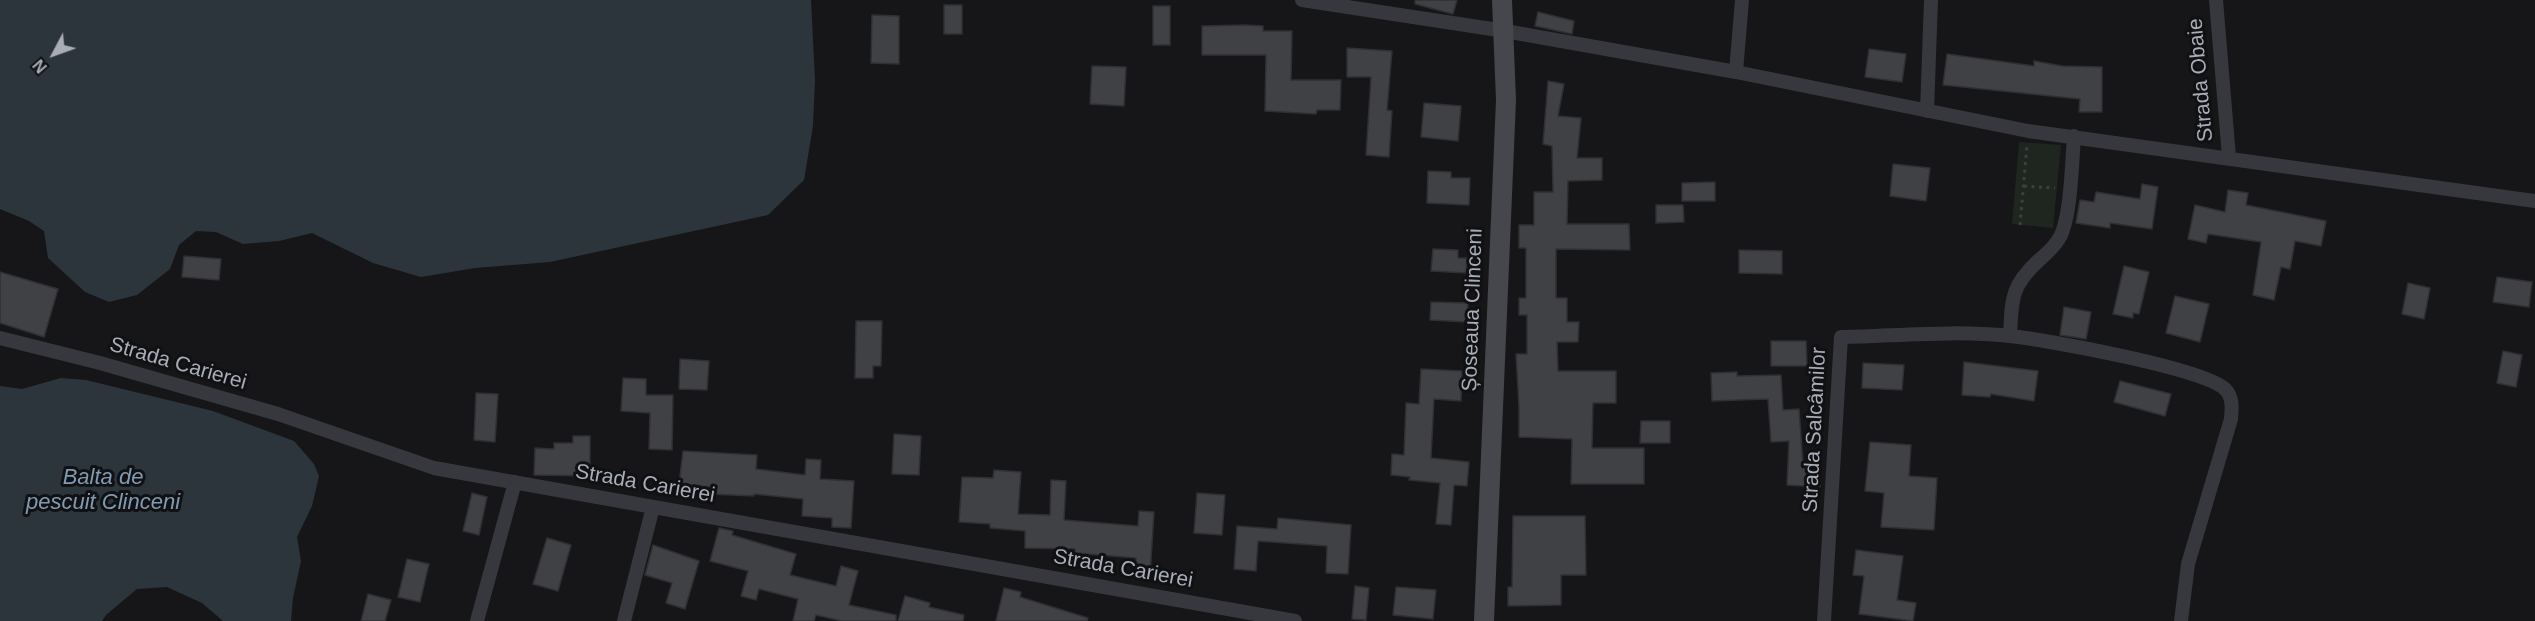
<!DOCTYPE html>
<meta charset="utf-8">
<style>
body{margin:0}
#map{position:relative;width:2535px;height:621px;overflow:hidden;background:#161618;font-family:Helvetica,sans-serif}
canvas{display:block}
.north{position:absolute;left:24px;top:24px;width:60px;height:60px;-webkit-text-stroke:4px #111113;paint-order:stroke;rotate:229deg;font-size:16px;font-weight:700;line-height:24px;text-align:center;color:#a8adb8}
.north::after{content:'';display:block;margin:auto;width:21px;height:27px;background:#a8adb8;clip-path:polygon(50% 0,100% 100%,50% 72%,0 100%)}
</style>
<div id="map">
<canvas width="2535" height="621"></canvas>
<div class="north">N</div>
</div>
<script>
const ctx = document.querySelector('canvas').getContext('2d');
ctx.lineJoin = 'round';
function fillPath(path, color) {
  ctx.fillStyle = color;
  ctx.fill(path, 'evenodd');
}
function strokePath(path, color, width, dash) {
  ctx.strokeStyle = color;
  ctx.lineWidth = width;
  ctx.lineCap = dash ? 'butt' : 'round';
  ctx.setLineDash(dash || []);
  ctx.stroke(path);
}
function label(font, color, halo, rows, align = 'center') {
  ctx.font = font + ' Helvetica,sans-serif';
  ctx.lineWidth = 6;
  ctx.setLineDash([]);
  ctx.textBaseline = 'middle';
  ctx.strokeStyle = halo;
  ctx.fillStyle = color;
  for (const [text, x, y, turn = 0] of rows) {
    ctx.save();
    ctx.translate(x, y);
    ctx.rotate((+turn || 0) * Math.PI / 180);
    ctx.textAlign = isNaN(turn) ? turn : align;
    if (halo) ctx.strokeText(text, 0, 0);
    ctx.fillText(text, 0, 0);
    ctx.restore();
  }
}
const green = new Path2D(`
 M2019 142 2061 145 2053 228 2012 224Z`);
const water = new Path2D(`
 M0 0H811L815 80 813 126 804 180 768 215 550 262 475 268 421 277 373 263 312 233 279 241 243 244 216 232 196 231 179 245 170 269 137 295 109 302 85 292 48 258 44 231 29 221 0 209Z
 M61 378 86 380 213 411 294 441 314 464 319 476 312 506 297 537 301 561 293 598 291 621H223L202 603 167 587 137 589 106 615 102 621H0V386L22 389Z`);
const building = new Path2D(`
 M1415 0H1457L1453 14 1415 4Z
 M944 5H962V34H944Z
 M1153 6H1170V45H1153Z
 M1538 12 1574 21 1572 34 1535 26Z
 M872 15 899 16V64L871 63Z
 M1244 25 1263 26V31H1292L1291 80H1341L1340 110H1317L1316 114 1265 111 1266 55H1202V26Z
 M1347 48 1392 51 1387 110 1392 111 1389 157 1366 155 1371 77H1347Z
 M1869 49 1906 54 1902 82 1865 77Z
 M1947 54 2034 66V61L2062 66 2102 67V112H2079L2080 99 1943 85Z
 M1092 66 1126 67 1124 106 1090 104Z
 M1548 81 1564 84 1558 116 1581 118 1577 158H1602V180L1568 181 1567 224H1629L1630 250 1556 249V298H1567V322H1579L1578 342H1557L1558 371H1616V403H1593L1592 448H1644V484H1571L1572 439 1519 437V407L1516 354H1527V315H1519V298H1526V248H1519V225H1534V192H1553L1552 146 1543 144Z
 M1424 103 1461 106 1458 141 1421 137Z
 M1893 164 1930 168 1926 201 1890 196Z
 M1428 171 1451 172V178H1470L1469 205 1427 203Z
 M1715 182V201H1682V183Z
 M2142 184 2158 187 2152 229 2110 223V228L2076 223 2080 200 2094 202 2096 192 2140 199Z
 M2228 190 2248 193 2246 205 2326 221 2321 246 2295 241 2290 269 2281 267 2274 300 2253 295 2261 242 2208 234 2206 243 2188 239 2195 205 2225 212Z
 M1656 205H1683L1684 222 1656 223Z
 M1433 249 1458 250V258H1467L1466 273 1431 271Z
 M1739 250 1782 251V274L1739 273Z
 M184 256 221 259 219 280 182 277Z
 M2124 266 2149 272 2139 314 2133 313V318L2113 314Z
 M0 272 58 289 44 337 0 323Z
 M2497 277 2532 282 2529 307 2493 302Z
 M2408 283 2430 288 2424 319 2402 314Z
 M2175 296 2209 304 2200 342 2166 333Z
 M1431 302 1468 303 1467 322 1430 320Z
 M2064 307 2091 312 2086 339 2060 335Z
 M856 321H882L881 366H873V378H855Z
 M1771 341H1806L1807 366H1771Z
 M2503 351 2522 355 2516 387 2497 383Z
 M680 359 709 361 707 390 679 389Z
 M1964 362 2038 371 2034 401 1991 394 1990 397 1962 395Z
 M1863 363 1904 365 1902 390 1862 388Z
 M1421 369 1462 371 1461 401 1434 399 1431 458 1469 462 1467 486 1454 485 1451 525 1436 524 1440 483 1409 480 1410 477 1391 475 1392 454 1404 455 1406 403 1419 404Z
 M1737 372V376L1781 375 1783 410 1799 409 1803 465H1820V487L1787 485 1789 441 1771 442 1768 399 1712 401 1711 373Z
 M623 378 646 379V395H673L672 450 649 449 650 413 621 411Z
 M2120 381 2171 394 2165 416 2114 402Z
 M476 393 498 394 495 442 474 440Z
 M1641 421H1670V443H1640Z
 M894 434 921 436 919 475 892 474Z
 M573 436H590V476L534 475 535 448 554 449V443H573Z
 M1870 442 1911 445 1909 476 1937 478 1934 530 1881 527 1884 493 1865 491Z
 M683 451 757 455 756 469 805 475 806 459 821 460 820 479 854 481 851 528 832 527V518L802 516 803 499 754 494V496L709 494 710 487 679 484Z
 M994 470 1021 472 1018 514 1050 515 1051 480 1066 481 1064 520 1138 526 1139 511 1154 512 1150 576 1135 575 1136 558 1075 553V549L1025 548V531L990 528V524L959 522 962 477 993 478Z
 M472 493 487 497 479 535 463 531Z
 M1197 493 1225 495 1222 535 1194 533Z
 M1513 516H1585L1586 575H1561V605L1508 606V587H1512Z
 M1278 518 1351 525 1348 574 1326 573 1327 546 1258 541 1256 571 1234 569 1237 526 1277 529Z
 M719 528 733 531 732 535 796 554 790 575 836 586 841 566 858 571 849 605 896 615V621H842L816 615 814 621H793L798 599 759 589 756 600 741 596 748 571 710 561Z
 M547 538 571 545 558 591 533 584Z
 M653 545 699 561 685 609 666 603 672 583 645 575Z
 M1856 550 1903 556 1897 600 1916 603 1913 621 1859 614 1864 576 1853 575Z
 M407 559 429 564 420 602 398 597Z
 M1355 586 1369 588 1366 620 1352 619Z
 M1396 587 1436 590 1433 619 1393 615Z
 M1004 588 1021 592 1020 597 1088 618 1087 621H996Z
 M368 594 391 600 385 621H361Z
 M905 596 930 603 929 607 964 615 963 621H898Z`);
const path = new Path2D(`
 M2024 186 2055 188
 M2020 225 2027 145`);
const minor = new Path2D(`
 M1302 0 1505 31 1736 72 2028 131 2535 201
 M2216 0 2229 157
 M1736 72 1742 0
 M1927 111 1931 0
 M2010 336C2012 300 2010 287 2038 261 2046 254 2054 248 2060 237 2071 216 2072 162 2074 136
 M0 338 100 363 278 414 434 468 1295 621
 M477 621 515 482
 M624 621 653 507
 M1824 621 1841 337C1897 336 1954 330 2010 336 2047 340 2202 368 2225 389 2233 397 2232 408 2231 419L2188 564 2181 621`);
const secondary = new Path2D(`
 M1484 621 1506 100 1502 0`);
const streetNames = [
 ["Strada Obaie",2201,80,-95],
 ["Șoseaua Clinceni",1473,310,-88],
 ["Strada Carierei",178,364,16],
 ["Strada Salcâmilor",1815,430,-87],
 ["Strada Carierei",645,484,10],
 ["Strada Carierei",1123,569,10]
];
const waterNames = [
 ["Balta de",103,478],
 ["pescuit Clinceni",103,503]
];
fillPath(green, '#1e261f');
fillPath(water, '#2c353c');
fillPath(building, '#404145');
strokePath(building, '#303034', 1.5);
strokePath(path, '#3d3f44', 3, [3, 4.5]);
strokePath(minor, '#37383d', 14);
strokePath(secondary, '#45474d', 20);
label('21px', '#a8adb8', '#111113', streetNames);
label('italic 22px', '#7f9bb3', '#111113', waterNames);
</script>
